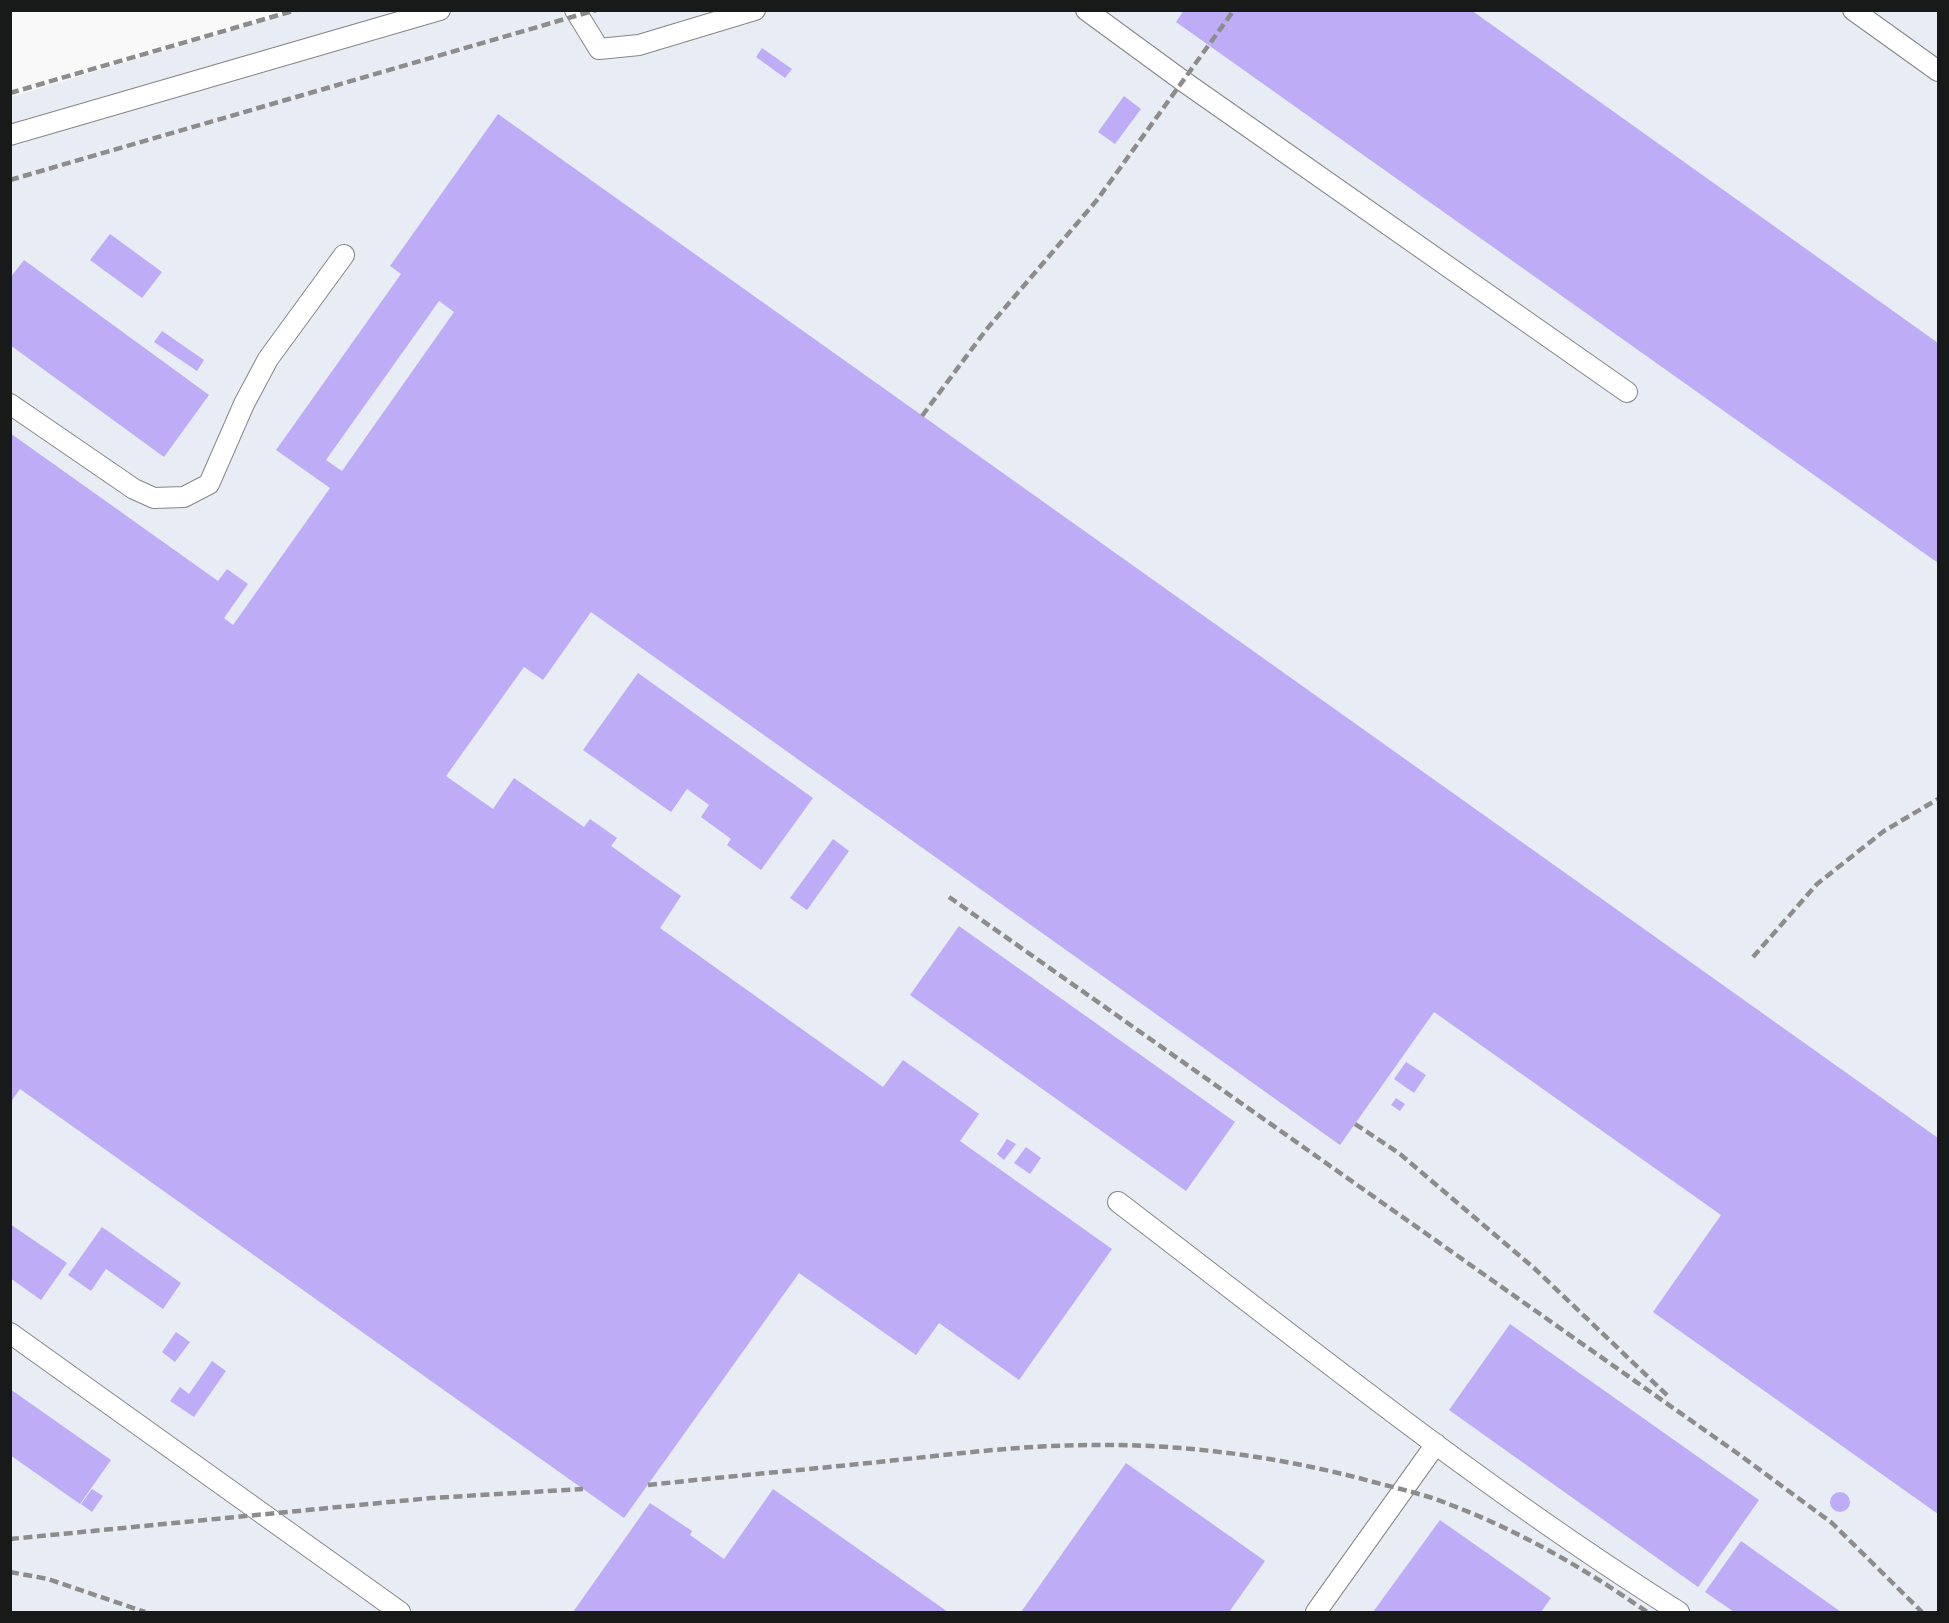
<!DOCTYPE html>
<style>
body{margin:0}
#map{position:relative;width:1949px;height:1623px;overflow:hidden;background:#f9f9fa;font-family:Karla,sans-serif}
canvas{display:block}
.frame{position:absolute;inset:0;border:12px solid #181919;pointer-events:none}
</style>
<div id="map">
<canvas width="1949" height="1623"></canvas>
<div class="frame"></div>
</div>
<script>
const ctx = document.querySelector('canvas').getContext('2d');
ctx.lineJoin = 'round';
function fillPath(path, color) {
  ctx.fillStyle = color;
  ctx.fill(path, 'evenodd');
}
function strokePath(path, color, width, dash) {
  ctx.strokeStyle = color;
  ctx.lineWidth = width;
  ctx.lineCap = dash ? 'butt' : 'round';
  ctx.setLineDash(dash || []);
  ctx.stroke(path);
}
const built = new Path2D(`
 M298 10 1938 11V1612H11V97Z`);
const building = new Path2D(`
 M1184 10H1471L1938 343V563L1176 22Z
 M762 48 792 69 785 78 756 57Z
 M1124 96 1141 109 1115 144 1098 132Z
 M498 114 1938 1138V1514L1653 1312 1721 1215 1434 1012 1340 1145 591 612 543 680 524 667 446 776 493 809 514 778 584 827 590 819 617 838 611 846 681 896 660 928 883 1087 903 1060 979 1114 960 1141 1112 1249 1019 1380 939 1323 916 1355 799 1273 624 1518 20 1089 10 1103V433L218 581 227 569 248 584 224 618 233 625 330 488 276 450 401 274 390 266ZM439 301 454 312 342 471 326 460Z
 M110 234 162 272 142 298 90 260Z
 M24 260 209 395 164 457 10 345V278Z
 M162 331 204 360 197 371 154 342Z
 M638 673 813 798 761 870 727 845 731 839 701 817 709 805 687 789 671 812 583 750Z
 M833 839 849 851 807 910 790 898Z
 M959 926 1235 1122 1186 1191 910 995Z
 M1406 1062 1426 1075 1414 1093 1394 1079Z
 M1396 1098 1405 1104 1400 1111 1391 1105Z
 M1007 1139 1016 1144 1004 1160 997 1154Z
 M1026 1147 1041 1158 1030 1174 1014 1163Z
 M10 1224 67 1263 41 1300 10 1278Z
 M102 1227 181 1283 163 1309 106 1269 91 1291 68 1275Z
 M1510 1324 1759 1500 1698 1587 1449 1410Z
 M176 1332 190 1342 175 1362 162 1352Z
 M212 1361 226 1371 194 1417 170 1401 180 1387 189 1394Z
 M10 1389 111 1460 80 1504 10 1455Z
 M1126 1463 1265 1561 1229 1612H1021Z
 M92 1489 103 1496 92 1512 81 1504Z
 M773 1489 948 1612H573L650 1503 692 1531 690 1535 724 1559Z
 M1830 1502a10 10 0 1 1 20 0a10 10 0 1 1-20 0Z
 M1440 1520 1551 1598 1541 1612H1373Z
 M1741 1541 1841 1612H1734L1705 1592Z`);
const service = new Path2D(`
 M575 10 599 49 639 45 755 10
 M1086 10 1183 81 1627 392
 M1853 10 1938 71
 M10 135 440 10
 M10 404 134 489 154 498 184 497 209 484 244 404 268 359 344 255
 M1118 1202C1302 1342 1483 1489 1679 1612
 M10 1333 400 1612
 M1316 1612 1436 1444`);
const tram = new Path2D(`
 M10 11 14 10`);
const rail = new Path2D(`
 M10 93 296 10
 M10 180 596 10
 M922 416 986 330 1097 200 1234 10
 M949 897 1737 1453 1832 1523 1922 1612
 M1753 957 1817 884 1884 831 1938 799
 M1355 1124 1400 1154 1534 1268 1668 1396
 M648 1485C731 1476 814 1469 897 1460 962 1453 1028 1445 1094 1445 1191 1444 1288 1458 1381 1484 1405 1490 1429 1496 1451 1505 1520 1531 1587 1570 1647 1612
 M10 1539 431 1498 583 1489
 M10 1572 48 1579 145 1612`);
fillPath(built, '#e8edf5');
fillPath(building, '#beacf7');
strokePath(service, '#858687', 22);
strokePath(service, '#fff', 20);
strokePath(tram, '#8c8c8d', 1.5);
strokePath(rail, '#8c8c8d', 4.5, [9, 4.5]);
</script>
